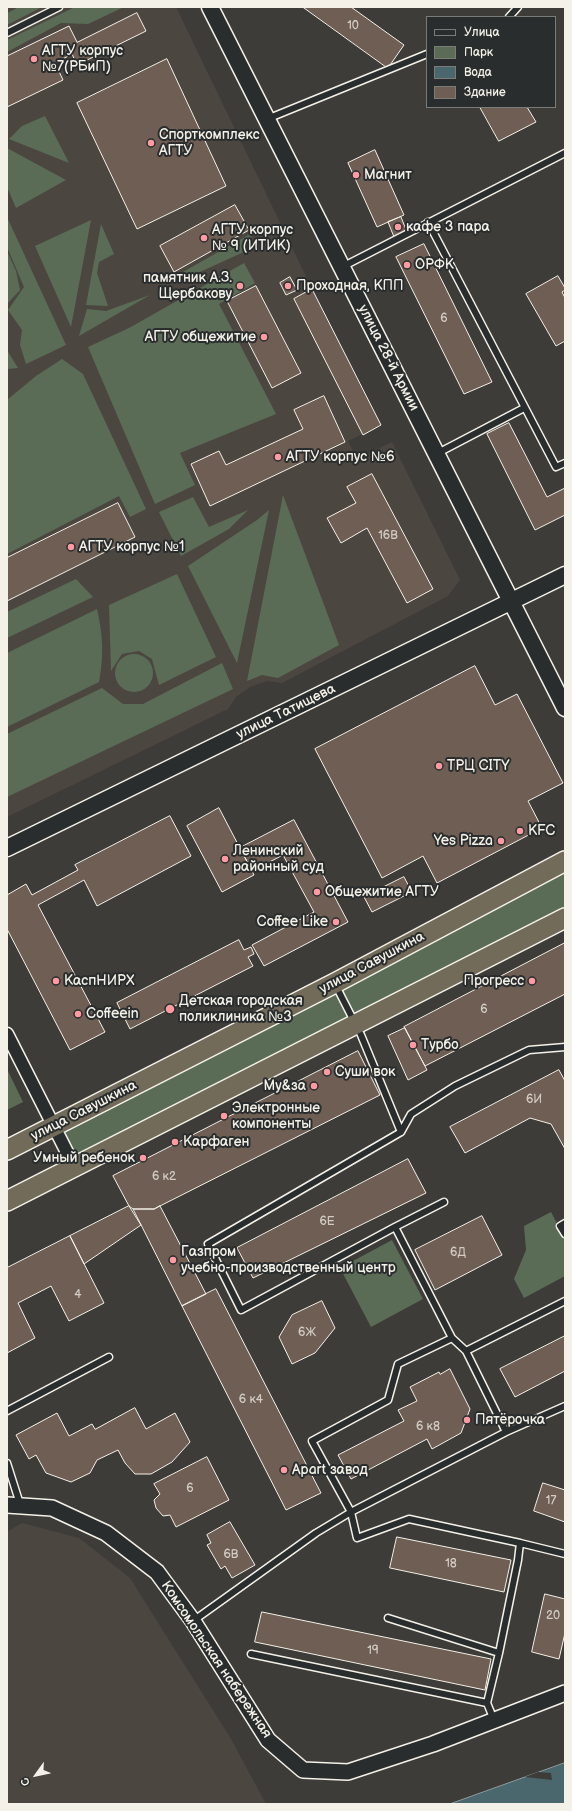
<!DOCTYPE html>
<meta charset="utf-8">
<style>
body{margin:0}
#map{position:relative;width:572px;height:1811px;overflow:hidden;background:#3e3c39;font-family:"Balsamiq Sans",sans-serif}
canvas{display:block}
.frame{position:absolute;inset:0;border:8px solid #f4f1e8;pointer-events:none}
.legend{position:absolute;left:426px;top:16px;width:130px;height:92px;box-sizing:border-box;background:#2a2d2e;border:1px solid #7b7b78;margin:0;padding:5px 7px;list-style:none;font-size:12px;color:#f4f1e8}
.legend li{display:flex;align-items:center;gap:8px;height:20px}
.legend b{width:20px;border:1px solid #7b7b78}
.north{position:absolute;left:16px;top:1755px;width:40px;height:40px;-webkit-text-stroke:3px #2a2d2e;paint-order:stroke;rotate:237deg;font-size:11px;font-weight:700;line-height:16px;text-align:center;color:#f4f1e8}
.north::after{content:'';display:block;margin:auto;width:14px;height:18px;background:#f4f1e8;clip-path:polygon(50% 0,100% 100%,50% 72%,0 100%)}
</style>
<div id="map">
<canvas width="572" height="1811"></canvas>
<div class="frame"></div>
<ul class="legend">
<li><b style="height:5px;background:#2a2d2e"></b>Улица</li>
<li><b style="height:11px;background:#5a6c56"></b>Парк</li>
<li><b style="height:11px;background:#4a676d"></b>Вода</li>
<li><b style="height:11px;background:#6e5e54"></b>Здание</li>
</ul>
<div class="north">С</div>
</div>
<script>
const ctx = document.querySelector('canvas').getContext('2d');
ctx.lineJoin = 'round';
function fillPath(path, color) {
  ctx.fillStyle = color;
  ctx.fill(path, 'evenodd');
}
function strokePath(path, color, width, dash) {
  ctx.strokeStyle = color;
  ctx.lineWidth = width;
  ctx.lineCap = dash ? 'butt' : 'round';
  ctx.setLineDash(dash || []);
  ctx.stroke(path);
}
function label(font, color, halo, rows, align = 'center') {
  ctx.font = font + ' "Balsamiq Sans",sans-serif';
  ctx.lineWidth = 4;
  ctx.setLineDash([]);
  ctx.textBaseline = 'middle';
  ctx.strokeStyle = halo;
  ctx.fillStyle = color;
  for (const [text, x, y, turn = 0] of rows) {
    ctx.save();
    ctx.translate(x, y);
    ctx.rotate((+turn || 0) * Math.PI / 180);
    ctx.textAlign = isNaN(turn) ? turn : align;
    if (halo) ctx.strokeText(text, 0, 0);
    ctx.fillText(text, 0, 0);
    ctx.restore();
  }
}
const built = new Path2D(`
 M7 7H176L312 289 381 425 348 441 357 459 392 442 460 580 448 596 282 683 267 681 250 687 236 697 228 709 7 817Z
 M22 1523 79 1538 130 1578 231 1739 266 1804H7V1532Z`);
const green = new Path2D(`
 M19 7H42L7 25V13Z
 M75 7H124L88 24 61 23 7 52V40Z
 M45 116 69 163 9 139 22 126Z
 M7 148 66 180 16 208 7 187Z
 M7 217 66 345 26 364 20 345 22 330 8 310 24 287 7 247Z
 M91 220 71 327 35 246Z
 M101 224 114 254 99 262 97 273 108 306 86 305Z
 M252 233 248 250 178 282 174 277Z
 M7 251 16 271 20 290 7 304Z
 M244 263 255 283 219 304 276 414 180 453 195 485 155 504 88 347 129 328Z
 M150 295 79 336 87 309 106 311Z
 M7 350 18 368 7 369Z
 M62 359 83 374 146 509 130 517 119 496 7 554V400L36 376Z
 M283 495 339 645 278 678 262 675 247 681Z
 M193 497 209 527 248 510 229 529 181 556 159 512Z
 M269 510 237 663 188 566 257 520Z
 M177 574 216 657 159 685 152 659 139 651 122 654 111 671 109 605Z
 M76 579 93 597 7 638V612Z
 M97 609C103 636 104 655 99 682L7 727V653Z
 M115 673a19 19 0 1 1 38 0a19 19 0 1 1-38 0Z
 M222 663 233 689 7 797V734L102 688 123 704H143Z
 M565 869V915L76 1159 62 1131Z
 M7 1069 23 1102 7 1110Z
 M551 1212 565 1239V1276L524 1298 514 1279 526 1250 524 1226Z
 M392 1240 423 1299 371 1327 340 1268Z`);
const water = new Path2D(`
 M565 1763V1804H450Z`);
const pier = new Path2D(`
 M538 1772 551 1773 552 1780 525 1777Z`);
const building = new Path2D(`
 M303 7H351L404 45 388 68Z
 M137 13 146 31 77 65 72 54 55 63 63 80 7 107V56L69 26 77 42Z
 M167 59 226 186 137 229 77 103Z
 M480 107H527L536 122 499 141Z
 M375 150 404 215 377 227 348 163Z
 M235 205 249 230 174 272 160 246Z
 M401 217 407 232 394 237 388 222Z
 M424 244 492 382 464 394 396 257Z
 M558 276 565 288V290L562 292 565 298V341L556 346 526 294Z
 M290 277 297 290 286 295 280 283Z
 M256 286 301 373 272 388 227 301Z
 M312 289 381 425 363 435 294 299Z
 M324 396 345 442 210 506 191 464 219 451 226 465 303 429 294 410Z
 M509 423 547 497 565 488V515L535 530 487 434Z
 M372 474 433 589 407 603 367 528 341 543 327 518 356 503 347 487Z
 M118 503 135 537 7 601V558Z
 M475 666 495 705 517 694 563 783 528 801 542 828 437 883 423 856 382 878 315 749Z
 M219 808 254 875 222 892 187 826Z
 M170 816 191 856 97 906 84 880 38 905 105 1032 70 1050 7 929V895L26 884 32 895 78 870 75 865Z
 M294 820 348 922 264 966 252 945 314 912 283 855 252 871 240 848Z
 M404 877 412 892 372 912 364 897Z
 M239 940 244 950 251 947 254 954 248 957 253 966 130 1029 117 1003Z
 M565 943V994L425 1066 404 1027Z
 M405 1028 427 1070 408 1080 388 1036Z
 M358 1051 380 1095 154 1209H133L129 1206 113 1176Z
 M559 1070 565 1081V1149L551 1124 530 1118 465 1153 450 1127Z
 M408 1159 426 1193 253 1278 237 1248Z
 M129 1206 141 1225 84 1264 70 1236Z
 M160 1206 206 1294 182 1306 133 1209H154Z
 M482 1216 502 1255 435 1290 415 1250Z
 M70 1236 104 1303 69 1321 51 1286 18 1303 35 1338 7 1353V1268Z
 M216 1289 321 1493 286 1510 182 1306Z
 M322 1301 335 1328 315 1353 292 1364 279 1337 292 1315Z
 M565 1336V1371L515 1397 500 1369Z
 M450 1369 470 1409 461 1433 432 1449 427 1439 351 1479 338 1455 404 1421 398 1410 417 1401 410 1387 439 1372 440 1374Z
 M135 1408 146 1429 175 1413 190 1442 172 1462 151 1474H135L125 1463 118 1450 97 1460 90 1473 71 1482 46 1473 36 1455 29 1459 16 1435 57 1413 69 1436 92 1424 95 1429Z
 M207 1457 229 1500 176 1527 170 1515 163 1516 156 1508 154 1500 160 1494 154 1484Z
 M543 1483 565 1490V1522L534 1511Z
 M230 1522 255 1565 232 1578 225 1566 221 1569 207 1545 211 1543 207 1535Z
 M397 1537 511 1560 504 1592 390 1568Z
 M545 1594 565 1599V1633L559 1659 532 1652Z
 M262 1612 491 1659 485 1690 255 1642Z`);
const service = new Path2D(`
 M509 17 518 7
 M7 33 59 7
 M267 119 427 54
 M428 222 556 467 565 463
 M342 267 565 153
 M438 453 524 408
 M335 984 361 1035 401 1132 208 1244 241 1310 395 1227 452 1338 466 1351 506 1432
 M401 1132 411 1114 455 1086 529 1050 565 1047
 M565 1223 560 1226 565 1234
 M395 1227 444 1202
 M452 1338 398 1364 388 1400 312 1441 351 1512 357 1538 409 1519 520 1543 518 1560 499 1653
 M466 1351 565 1301
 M7 1411 109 1357
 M7 1463 20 1504
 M520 1543 565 1554
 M193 1621 316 1533 351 1512 506 1432 565 1406
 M251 1654 487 1703 499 1653 388 1618
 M487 1703 494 1720`);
const minor = new Path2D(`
 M7 1034 74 1166`);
const tertiary = new Path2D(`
 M7 1505 52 1508 106 1533 157 1572 193 1621 268 1740 303 1770 348 1772 433 1744 565 1693`);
const secondary = new Path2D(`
 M210 7 565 708
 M7 848 565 575`);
const trunk = new Path2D(`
 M7 1150 335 983 565 861
 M7 1201 565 918`);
const markers = [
 [34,59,4,"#ff9aa2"],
 [151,143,4,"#ff9aa2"],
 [356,175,4,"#ff9aa2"],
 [398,227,4,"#ff9aa2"],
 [204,238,4,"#ff9aa2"],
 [407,265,4,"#ff9aa2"],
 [240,286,4,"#ff9aa2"],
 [288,286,4,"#ff9aa2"],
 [264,337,4,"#ff9aa2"],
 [278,457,4,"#ff9aa2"],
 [71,547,4,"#ff9aa2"],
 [439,766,4,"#ff9aa2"],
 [520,831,4,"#ff9aa2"],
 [501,841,4,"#ff9aa2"],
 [225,859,4,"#ff9aa2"],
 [317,892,4,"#ff9aa2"],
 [336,922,4,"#ff9aa2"],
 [56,981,4,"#ff9aa2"],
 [532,981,4,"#ff9aa2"],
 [170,1009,5,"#ff9aa2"],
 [78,1014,4,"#ff9aa2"],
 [413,1045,4,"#ff9aa2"],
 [327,1072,4,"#ff9aa2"],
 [314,1086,4,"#ff9aa2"],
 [224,1116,4,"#ff9aa2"],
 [175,1142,4,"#ff9aa2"],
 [143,1158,4,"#ff9aa2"],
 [173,1260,4,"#ff9aa2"],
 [467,1420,4,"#ff9aa2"],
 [284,1470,4,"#ff9aa2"]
];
const numberNames = [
 ["10",353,26],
 ["6",444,319],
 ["16В",388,536],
 ["6",484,1010],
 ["6И",534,1100],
 ["6 к2",164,1177],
 ["6Е",327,1222],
 ["6Д",458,1253],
 ["4",78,1295],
 ["6Ж",307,1333],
 ["6 к4",251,1400],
 ["6 к8",428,1427],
 ["6",190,1489],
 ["17",551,1501],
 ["6В",231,1555],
 ["18",451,1564],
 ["20",553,1616],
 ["19",373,1651]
];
const poiNames = [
 ["АГТУ корпус",42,51],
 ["№7(РБиП)",42,67],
 ["Спорткомплекс",159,135],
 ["АГТУ",159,151],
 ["Магнит",364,175],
 ["кафе 3 пара",406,227],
 ["АГТУ корпус",212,230],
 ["№ 9 (ИТИК)",212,246],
 ["ОРФК",415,265],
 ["памятник А.З.",232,278,"right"],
 ["Щербакову",232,294,"right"],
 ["Проходная, КПП",296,286],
 ["АГТУ общежитие",256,337,"right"],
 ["АГТУ корпус №6",286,457],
 ["АГТУ корпус №1",79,547],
 ["ТРЦ CITY",447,766],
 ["KFC",528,831],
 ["Yes Pizza",493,841,"right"],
 ["Ленинский",233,851],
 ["районный суд",233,867],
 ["Общежитие АГТУ",325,892],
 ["Coffee Like",328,922,"right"],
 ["КаспНИРХ",64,981],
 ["Прогресс",524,981,"right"],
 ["Детская городская",179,1001],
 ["поликлиника №3",179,1017],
 ["Coffeein",86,1014],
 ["Турбо",421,1045],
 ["Суши вок",335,1072],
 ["Му&за",306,1086,"right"],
 ["Электронные",232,1108],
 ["компоненты",232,1124],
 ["Карфаген",183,1142],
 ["Умный ребенок",135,1158,"right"],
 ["Газпром",181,1252],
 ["учебно-производственный центр",181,1268],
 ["Пятёрочка",475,1420],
 ["Apart завод",292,1470]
];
const streetNames = [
 ["улица 28-й Армии",388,358,63],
 ["улица Татищева",286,712,-26],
 ["улица Савушкина",372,963,-28],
 ["улица Савушкина",84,1111,-27],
 ["Комсомольская набережная",216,1660,56]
];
fillPath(built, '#4c4641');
fillPath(green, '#5a6c56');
fillPath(water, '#4a676d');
strokePath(water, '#8e9e9e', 1);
fillPath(pier, '#3e3c39');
fillPath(building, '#6e5e54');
strokePath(building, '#f4f1e8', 1);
strokePath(service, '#f4f1e8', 9);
strokePath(minor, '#f4f1e8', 15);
strokePath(tertiary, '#f4f1e8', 18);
strokePath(secondary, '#f4f1e8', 19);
strokePath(trunk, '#f4f1e8', 22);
strokePath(service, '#2a2d2e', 6);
strokePath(minor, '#2a2d2e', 12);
strokePath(tertiary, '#2a2d2e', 15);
strokePath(secondary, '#2a2d2e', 16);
strokePath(trunk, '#726b5a', 19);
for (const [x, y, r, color] of markers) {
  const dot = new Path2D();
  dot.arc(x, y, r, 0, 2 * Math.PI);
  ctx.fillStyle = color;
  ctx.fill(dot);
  strokePath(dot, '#2a2d2e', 1.5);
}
label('12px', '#d2ccc3', null, numberNames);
label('14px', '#f4f1e8', '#2a2d2e', poiNames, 'left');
label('14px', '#f4f1e8', '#2a2d2e', streetNames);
</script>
